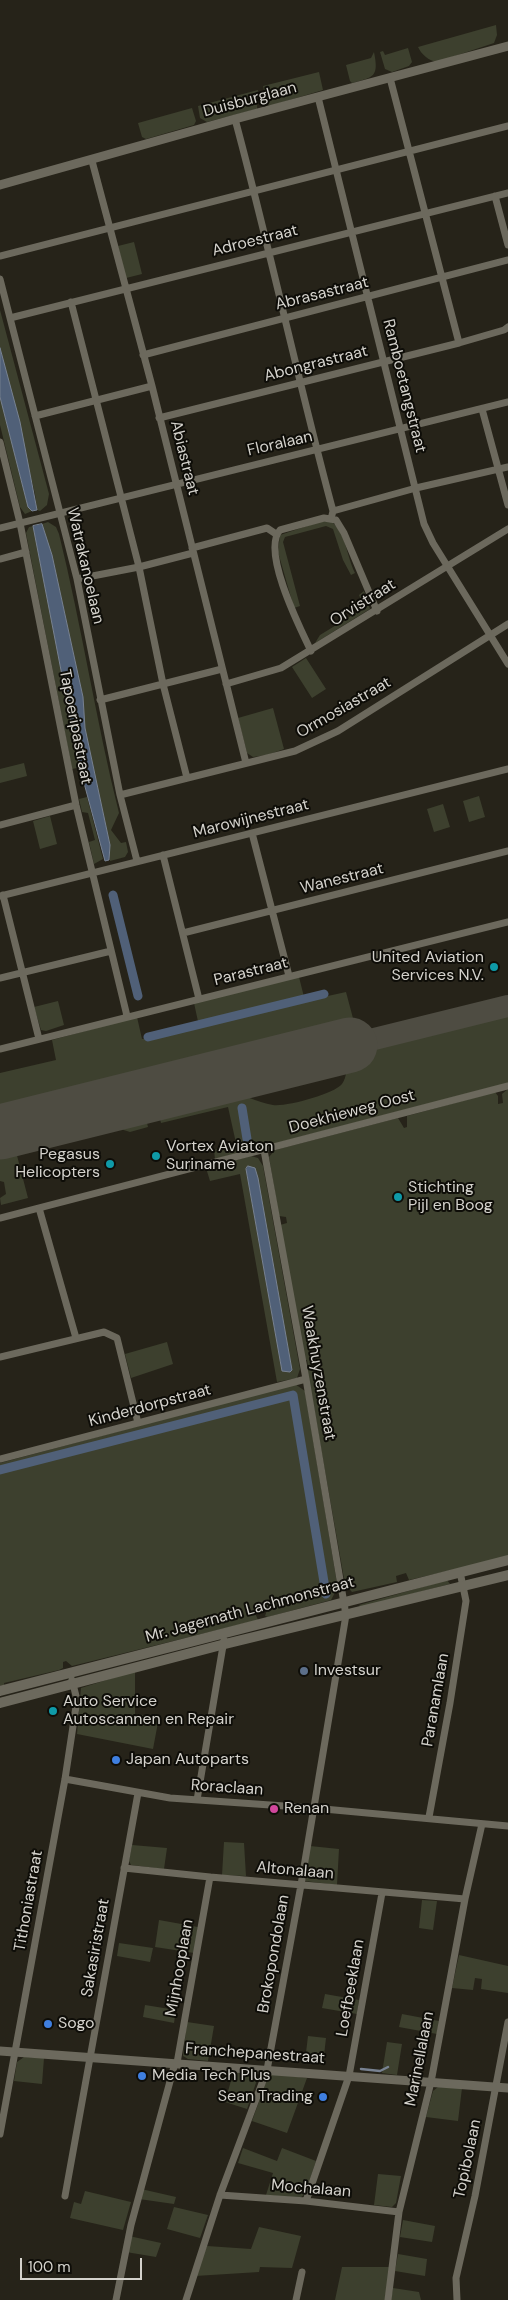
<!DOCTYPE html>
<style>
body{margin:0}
#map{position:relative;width:508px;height:2300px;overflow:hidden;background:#262319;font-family:"DM Sans",sans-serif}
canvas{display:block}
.scale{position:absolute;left:20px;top:2258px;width:122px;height:22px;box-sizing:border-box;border:2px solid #d4d2cc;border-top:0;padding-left:6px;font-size:15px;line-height:18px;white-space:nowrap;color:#d4d2cc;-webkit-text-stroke:4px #0e0d08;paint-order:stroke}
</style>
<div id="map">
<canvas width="508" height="2300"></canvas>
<div class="scale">100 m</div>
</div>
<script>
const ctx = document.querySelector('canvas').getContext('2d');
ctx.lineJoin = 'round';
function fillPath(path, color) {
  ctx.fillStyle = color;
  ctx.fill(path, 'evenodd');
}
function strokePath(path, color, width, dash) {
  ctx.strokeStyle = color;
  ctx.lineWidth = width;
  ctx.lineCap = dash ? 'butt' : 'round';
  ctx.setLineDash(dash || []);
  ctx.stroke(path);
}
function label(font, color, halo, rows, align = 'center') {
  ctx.font = font + ' "DM Sans",sans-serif';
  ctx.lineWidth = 4;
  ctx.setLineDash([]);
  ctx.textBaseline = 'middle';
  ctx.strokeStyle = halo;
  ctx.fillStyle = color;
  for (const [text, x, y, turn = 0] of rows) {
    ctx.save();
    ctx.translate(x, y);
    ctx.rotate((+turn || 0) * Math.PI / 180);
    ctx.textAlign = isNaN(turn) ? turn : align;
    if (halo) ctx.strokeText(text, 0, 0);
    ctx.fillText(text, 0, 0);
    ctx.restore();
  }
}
const green = new Path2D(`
 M496 25 497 35 494 43 437 62C429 61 421 54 418 47Z
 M408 48 412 62 409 66 392 72 385 69 380 52 383 51 385 55Z
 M374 52C379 77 374 77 352 83L350 81 346 65 371 58Z
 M319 72 323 90 270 106 267 104 263 86Z
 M258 90 257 109 207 122 200 118 198 106Z
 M192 108 196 121 194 125 146 139 142 137 138 123Z
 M134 242 142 274 126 278 118 246Z
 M0 310 49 494 47 505 40 511 37 510 35 494 0 348Z
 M0 397 28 507 32 511 25 514 20 507 0 425Z
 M330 521C345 529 347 557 355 573L351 575 343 560 333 529 326 526 285 537 283 542 300 606 294 608 278 552 280 535 319 522Z
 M48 522 56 527 59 534C82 627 96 721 119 813L111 830 121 843 126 842 128 852 125 857 110 861V845L85 728 83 697 74 656 52 555 42 524Z
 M33 526 82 775 79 776 77 768 72 769 26 533 29 527Z
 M364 591 370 609 315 643 320 635 364 608 359 595Z
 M306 658 326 689 312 698 292 667Z
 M273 708 284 749 267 755 253 757 247 753 238 718Z
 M24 763 27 776 0 783V769Z
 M479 796 485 817 469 822 463 801Z
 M87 797 103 859 94 864 89 842 95 840 88 813 82 812 79 799Z
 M443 804 450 827 434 832 427 809Z
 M50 816 57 844 40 849 33 821Z
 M299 977 305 1001 346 992 354 1022 0 1109V1073L56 1060 52 1040 137 1017 142 1039 199 1026 194 1003Z
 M58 1001 64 1025 46 1031 41 1030 34 1007Z
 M508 1016V1083L215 1159 214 1150 236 1143 228 1107 161 1123 157 1106C175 1102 208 1090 225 1091 241 1092 257 1103 273 1105 286 1107 334 1094 342 1084 347 1077 347 1067 347 1058L361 1052Z
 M508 1089V1557L409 1580 406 1573 396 1576 397 1582 352 1592 345 1584 307 1369 313 1366 312 1364 308 1366 307 1360H305L280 1225 287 1223 286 1217 279 1216 269 1157 275 1150 398 1118 404 1128 407 1127V1116L495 1092 498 1096V1104L503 1103 502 1094Z
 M144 1110 148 1127 130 1132 111 1126 107 1118Z
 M14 1144 28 1198 1 1205 0 1198 6 1194 4 1182 0 1181V1148Z
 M251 1156 258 1158 263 1166 300 1369 297 1378 277 1382 240 1174 210 1181 206 1168ZM248 1166 262 1204 292 1370 282 1371 246 1169Z
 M167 1342 173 1364 131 1378 125 1354Z
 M295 1384 305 1391 337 1583V1589L331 1600 268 1617 265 1616 267 1610 255 1613 258 1620 72 1666 66 1661 63 1662V1668L59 1670 4 1683V1685L0 1686V1463Z
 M447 1580 450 1584 361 1607 359 1605Z
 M135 1671V1714L159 1717 153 1749 77 1734 81 1688Z
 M224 1842 244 1843 246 1876 222 1875Z
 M132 1845 167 1848 164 1869 131 1865 129 1861Z
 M310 1846 339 1849 337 1885 305 1881Z
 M422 1900 437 1901 433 1930 419 1928Z
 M159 1920 198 1927 194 1953 155 1947Z
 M119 1943 153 1948 150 1962 117 1956Z
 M459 1955 508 1966V1993L481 1989 482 1979 475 1978 473 1990 452 1988Z
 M325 1994 359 2000 357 2014 322 2008Z
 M145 2005 176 2010 174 2023 143 2017Z
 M402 2014 439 2021 437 2034 399 2027Z
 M187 2022 214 2026 208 2061 188 2059 183 2056Z
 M308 2036 326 2038 323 2064 305 2061Z
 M387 2042 402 2044 397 2075 382 2073Z
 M24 2057 44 2058 42 2084 14 2081 17 2062Z
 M234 2070 257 2074 258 2077 247 2109 225 2102Z
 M276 2074 307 2078 287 2133 252 2121 267 2079 271 2075Z
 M438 2087 462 2088 458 2121 426 2117 433 2091Z
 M243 2148 277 2161 282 2148 316 2161 305 2194 300 2198 266 2195 273 2173 238 2163Z
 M378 2174 401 2176 396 2203 392 2207 374 2205Z
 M141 2189 176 2197 174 2204 139 2199Z
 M85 2191 131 2202 123 2230 70 2218 74 2202 81 2204Z
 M174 2207 208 2215 200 2238 167 2229Z
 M403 2220 435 2226 432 2242 400 2237Z
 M259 2227 301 2236 292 2268 260 2267 259 2272 195 2276 207 2246 251 2249Z
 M129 2236 161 2243 156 2257 126 2252Z
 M398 2254 427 2259 425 2276 395 2271Z
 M342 2267H390L385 2300H335Z
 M393 2288 419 2292 421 2300H391Z`);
const water = new Path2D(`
 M0 348 20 422 37 510 32 511 28 507 0 397Z
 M42 524 52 555 74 656 83 697 85 728 110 845 109 860 105 861 80 768 33 526Z
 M248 1166 255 1168 258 1178 292 1370 290 1372 282 1371 246 1169Z`);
const stream = new Path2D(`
 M361 2069 380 2071 388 2067`);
const canal = new Path2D(`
 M113 895 138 996
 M148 1037 324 994
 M242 1108 247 1139
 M0 1470 293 1395 326 1594`);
const taxiway = new Path2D(`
 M350 1045 508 1006`);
const runway = new Path2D(`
 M0 1132 350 1045`);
const minor = new Path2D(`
 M390 78 459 343
 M318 97 424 524 433 543 508 664
 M235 119C270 249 298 381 333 511
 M92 161 152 386 246 763
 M495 196 508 245
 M0 256 508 126
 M0 279 77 579 120 795 137 861
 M71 302 139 567 163 684 187 778
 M10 318 508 193
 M143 355 508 260
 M482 409 508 505
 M35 416 152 386
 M159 418 459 343 504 330 508 327
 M0 442 20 523 76 805 127 1016
 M332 515 333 511 416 488 508 467
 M0 528 508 402
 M192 548 267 528 276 534
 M0 559 26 552
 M77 579 139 567 193 553
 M311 651C300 628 261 551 280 530L324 518 336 520 344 533 377 611
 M226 684 281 668 508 529
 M100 700 222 669
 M120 795 295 751 338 731 508 624
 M0 825 76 805
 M252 833 289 976
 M163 855 199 999
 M3 895 39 1039
 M0 896 508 769
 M183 933 508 851
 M0 978 111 951
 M0 1049 508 922
 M39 1208 76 1338
 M0 1218 508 1086
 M0 1357 104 1332 117 1338 138 1423
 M0 1459 306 1379
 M65 1779 170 1798 313 1808 508 1826
 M197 1800 224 1640
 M429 1817 450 1703 466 1601 460 1572
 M124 1868 210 1877 465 1899
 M177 2063 210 1877
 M0 2134 65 1779 77 1700 72 1680
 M220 2195 306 2201 399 2212
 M65 2196 138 1793
 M306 2201 349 2076 382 1893
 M116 2300 131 2225 175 2063
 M186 2300 220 2195 267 2070 301 1885 346 1615 306 1379 264 1150
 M296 2300 302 2272
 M388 2300 399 2212 431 2082 465 1899 482 1824
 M457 2300 456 2278 475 2196 508 2022`);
const tertiary = new Path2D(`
 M0 185 235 119 508 46
 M0 2051 508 2088`);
const secondary = new Path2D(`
 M0 1691 508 1560
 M0 1703 225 1644 508 1575`);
const markers = [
 [494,967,5,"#0f9aa8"],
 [156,1156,5,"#0f9aa8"],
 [110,1164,5,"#0f9aa8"],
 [398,1197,5,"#0f9aa8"],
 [304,1671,5,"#5c6f8a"],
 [53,1711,5,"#0f9aa8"],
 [116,1760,5,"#3f7fe0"],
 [274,1809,5,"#d1479c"],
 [48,2024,5,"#3f7fe0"],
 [142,2076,5,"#3f7fe0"],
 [323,2097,5,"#3f7fe0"]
];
const streetNames = [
 ["Duisburglaan",250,100,-15],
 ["Adroestraat",255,241,-14],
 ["Abrasastraat",322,294,-14],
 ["Abongrastraat",316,364,-14],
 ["Ramboetangstraat",404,386,76],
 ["Floralaan",280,444,-13],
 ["Abiastraat",184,458,76],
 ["Watrakanoelaan",85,566,77],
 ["Orvistraat",363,603,-32],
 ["Ormosiastraat",344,708,-30],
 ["Tapoeripastraat",75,727,79],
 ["Marowijnestraat",251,819,-14],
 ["Wanestraat",342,879,-14],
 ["Parastraat",251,972,-14],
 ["Doekhieweg Oost",352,1112,-15],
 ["Waakhuyzenstraat",318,1373,80],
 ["Kinderdorpstraat",150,1406,-15],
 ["Mr. Jagernath Lachmonstraat",250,1610,-15],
 ["Paranamlaan",436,1700,-80],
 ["Roraclaan",227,1788,4],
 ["Altonalaan",295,1871,5],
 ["Tithoniastraat",29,1901,-80],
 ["Sakasiristraat",96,1948,-80],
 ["Brokopondolaan",274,1954,-80],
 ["Mijnhooplaan",180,1968,-80],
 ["Loefbeeklaan",351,1988,-80],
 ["Franchepanestraat",255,2054,4],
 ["Marinellalaan",420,2059,-79],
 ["Topibolaan",468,2159,-78],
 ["Mochalaan",311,2189,5]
];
const poiNames = [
 ["United Aviation",484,958,"right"],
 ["Services N.V.",484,976,"right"],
 ["Vortex Aviaton",166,1147],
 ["Suriname",166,1165],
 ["Pegasus",100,1155,"right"],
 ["Helicopters",100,1173,"right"],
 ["Stichting",408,1188],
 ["Pijl en Boog",408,1206],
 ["Investsur",314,1671],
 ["Auto Service",63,1702],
 ["Autoscannen en Repair",63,1720],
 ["Japan Autoparts",126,1760],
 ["Renan",284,1809],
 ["Sogo",58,2024],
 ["Media Tech Plus",152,2076],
 ["Sean Trading",313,2097,"right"]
];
fillPath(green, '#3d402e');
fillPath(water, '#506078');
strokePath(water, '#788291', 1);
strokePath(stream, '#788291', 2.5);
strokePath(canal, '#506078', 9);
strokePath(taxiway, '#4e4c42', 22);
strokePath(runway, '#4e4c42', 55);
strokePath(minor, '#6c695d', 7);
strokePath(tertiary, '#6c695d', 9);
strokePath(secondary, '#6c695d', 10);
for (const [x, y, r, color] of markers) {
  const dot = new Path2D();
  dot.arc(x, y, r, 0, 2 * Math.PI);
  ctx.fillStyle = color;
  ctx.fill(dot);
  strokePath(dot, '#0e0d08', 2);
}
label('16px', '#d4d2cc', '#0e0d08', streetNames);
label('16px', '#d4d2cc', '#0e0d08', poiNames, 'left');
</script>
